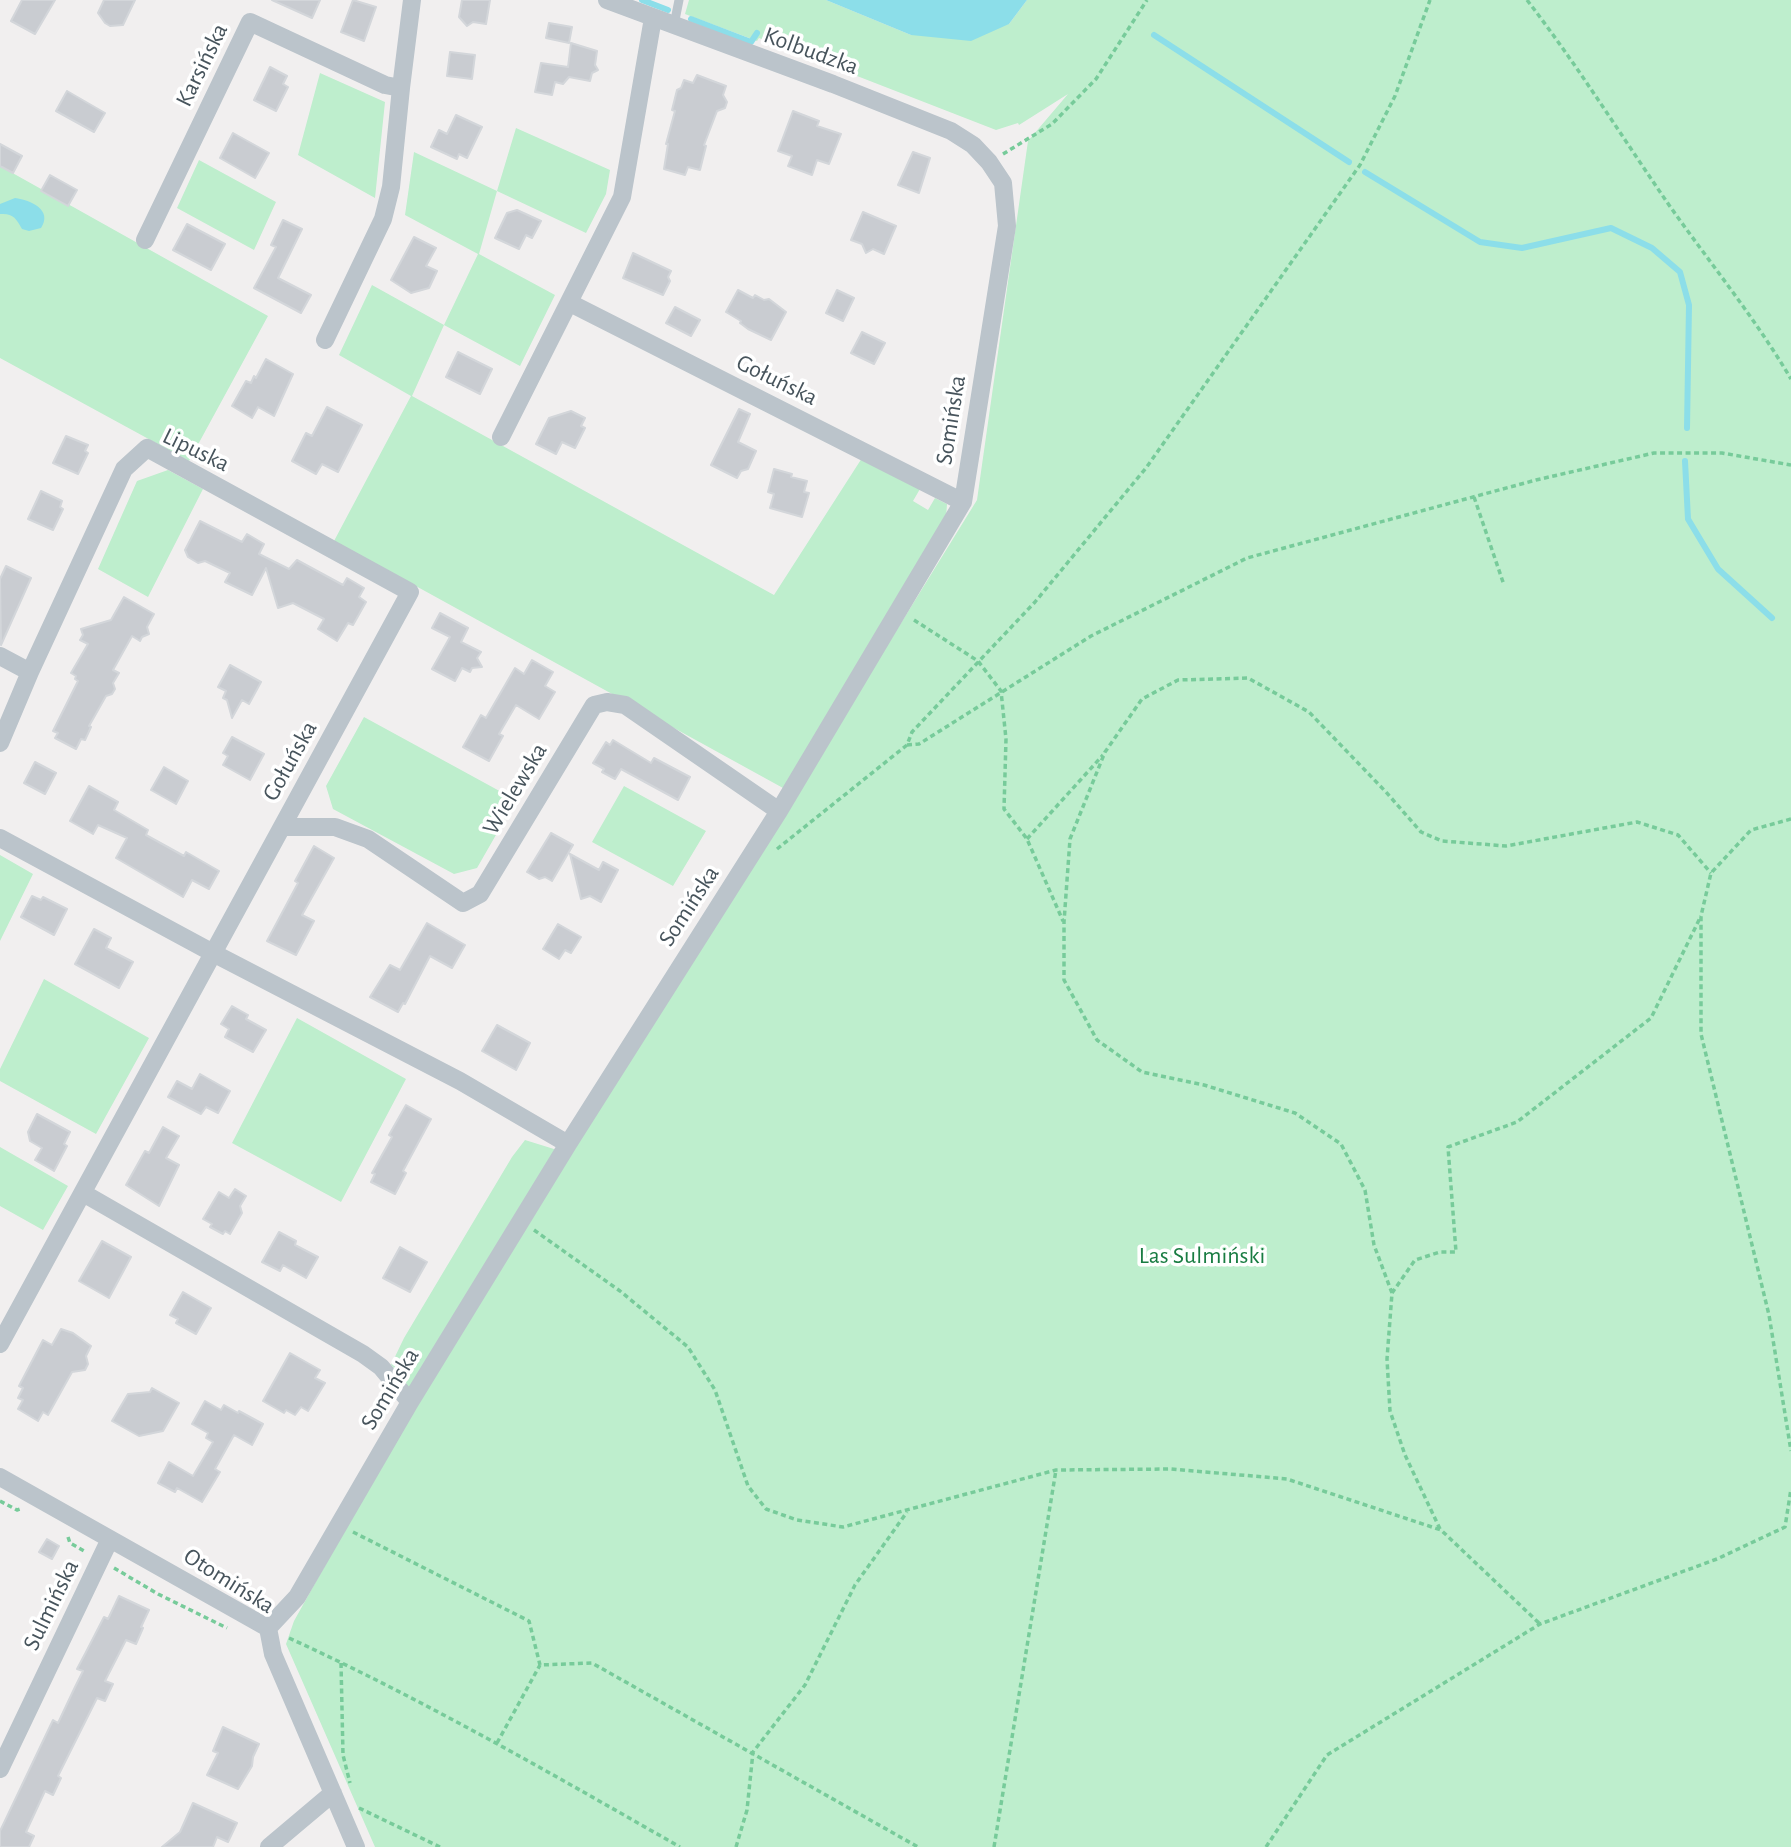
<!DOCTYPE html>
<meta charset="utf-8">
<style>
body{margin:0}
canvas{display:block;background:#f1efef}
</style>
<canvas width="1791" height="1847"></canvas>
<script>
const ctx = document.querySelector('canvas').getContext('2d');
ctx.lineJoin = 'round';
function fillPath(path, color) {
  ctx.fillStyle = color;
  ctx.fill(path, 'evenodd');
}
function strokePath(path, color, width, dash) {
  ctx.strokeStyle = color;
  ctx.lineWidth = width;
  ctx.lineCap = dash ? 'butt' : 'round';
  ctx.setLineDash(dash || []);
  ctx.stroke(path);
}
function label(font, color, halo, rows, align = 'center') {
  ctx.font = font + ' "Alegreya Sans",sans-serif';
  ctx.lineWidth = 7;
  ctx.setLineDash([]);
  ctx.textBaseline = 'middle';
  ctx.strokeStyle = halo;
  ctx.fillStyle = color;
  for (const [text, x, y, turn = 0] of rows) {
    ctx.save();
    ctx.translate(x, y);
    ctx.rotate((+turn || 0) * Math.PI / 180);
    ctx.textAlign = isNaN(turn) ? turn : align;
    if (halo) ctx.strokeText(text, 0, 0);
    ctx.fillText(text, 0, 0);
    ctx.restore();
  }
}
const green = new Path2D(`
 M689 0H826L911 35 1009 24 1027 0H1791V1847H375L286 1644 294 1621 343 1533 416 1408 405 1380 391 1365 404 1338 512 1157 525 1140 570 1154 733 895 977 500 1028 141 1068 94 1019 125 1018 123 996 130 767 41 759 38 757 41 685 14Z
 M320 73 385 102 375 198 298 155Z
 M516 128 610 170 606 194 586 233 497 191 479 254 555 295 520 366 444 325 412 396 774 595 862 458 920 489 913 501 928 510 935 498 947 504 946 518 783 788 334 541 411 396 339 355 372 285 444 325 478 254 405 215 414 152 497 191Z
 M199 160 276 202 254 250 177 208Z
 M0 166 268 316 189 461 0 358Z
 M168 470 203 489 148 597 98 569 137 481Z
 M364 717 516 800 477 868 454 874 333 809 326 786Z
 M624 786 706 831 673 886 592 842Z
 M0 855 33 874 0 941Z
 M44 979 149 1038 96 1134 0 1081V1069Z
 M297 1018 406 1079 341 1202 232 1143Z
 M0 1147 68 1186 43 1230 0 1206Z`);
const water = new Path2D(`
 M826 0H1027L1009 24 971 41 911 35Z
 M15 198C31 200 53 210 41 228L29 231 22 229C16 218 13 213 0 214V204Z`);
const stream = new Path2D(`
 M642 0 668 10
 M691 19 751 42 757 33
 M1154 35 1349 162
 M1365 172 1480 242 1522 248 1611 228 1652 248 1680 272 1689 305 1687 428
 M1685 461 1688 519 1718 569 1772 618`);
const building = new Path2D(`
 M22 0H55L35 34 11 21Z
 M104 0H135L123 25 110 26 105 23 98 13Z
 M272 0H320L312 18Z
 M353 0 376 7 364 41 341 32Z
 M462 0H490L486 24 473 22 467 26 459 17Z
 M549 23 572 27 569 43 546 38Z
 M571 43 597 51 595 65 598 70 592 73 590 81 569 77 563 84 555 82 552 95 535 92 541 63 568 67Z
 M450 52 475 55 472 79 447 76Z
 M270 67 287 76 283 84 288 87 276 111 254 100Z
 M697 75 726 86 723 95 727 102 725 108 717 111 704 145 706 146 700 170 688 167 685 175 664 169 668 144H666L675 111 672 110 677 90 681 88 684 80 693 83Z
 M67 91 105 113 94 132 56 111Z
 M793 111 819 121 817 126 841 134 829 164 817 160 812 175 788 166 792 156 778 151Z
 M456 115 482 127 467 158 459 154 457 159 431 147 439 130 447 134Z
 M233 133 269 153 255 178 220 158Z
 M0 144 22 156 13 173 0 166Z
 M913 152 930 158 919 193 898 185Z
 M50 175 77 190 68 206 41 191Z
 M517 210 541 221 532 238 526 235 519 249 495 238 507 213Z
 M863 212 896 226 884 254 873 249 866 253 862 244 851 240Z
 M283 220 302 229 278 278 311 295 301 313 254 288 276 247 271 245Z
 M187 224 225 244 211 270 173 250Z
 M414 237 436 248 426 266 437 271 429 288 411 293 391 280Z
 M633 253 671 271 668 277 670 281 663 295 623 278Z
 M738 290 753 298 755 295 764 300 769 299 786 312 771 340 748 329 740 323 741 321 726 312Z
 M837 290 854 298 843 321 826 313Z
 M675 307 700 320 691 336 666 323Z
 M862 332 885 343 874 364 851 353Z
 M458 352 492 369 480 394 446 377Z
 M266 359 293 374 274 416 258 407 252 418 232 406 246 381 251 383 254 376 256 378Z
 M327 407 362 425 338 472 322 464 316 474 292 461 306 433 312 436Z
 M739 409 750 414 738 442 756 451 748 469 741 471 737 478 711 465Z
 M571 411 585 418 581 426 585 428 575 448 562 442 556 454 536 444 549 418Z
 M66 436 88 445 85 451 88 453 78 474 53 463Z
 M774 469 792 474 791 477 807 481 804 492 809 493 802 517 770 508 774 494 768 492Z
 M41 491 62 501 60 507 63 509 53 530 28 519Z
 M200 521 242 542 247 534 264 544 259 554 289 569 297 560 343 585 347 578 364 588 359 597 366 602 353 625 348 623 337 641 318 629 324 619 293 603 278 608 266 568 252 595 225 582 230 573 205 561 198 563 188 557 185 550Z
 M6 566 31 578 1 645 0 579Z
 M124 597 154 614 147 627 149 634 142 637 140 641 132 636 113 670 119 673 113 683 115 689 112 694 106 696 89 726 91 727 85 740 81 739 76 749 55 738 58 733 53 731 78 681 75 679 76 676 71 673 88 644 80 640 83 635 81 629 111 620Z
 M440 613 468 628 461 642 481 652 477 658 482 667 472 668 470 672 462 668 455 681 432 669 450 637 432 628Z
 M532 660 553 672 545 686 555 692 539 719 516 705 499 734 503 736 489 761 463 747 481 715 486 718 515 668 524 674Z
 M230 665 261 682 249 704 242 700 232 718 227 700 223 698 226 691 218 687Z
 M232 737 264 754 250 780 223 765 228 756 223 753Z
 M613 740 651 763 654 758 690 777 678 800 621 769 615 779 602 772 604 769 593 763 606 742 610 745Z
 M35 762 56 773 45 794 24 783Z
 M164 767 188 781 176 804 151 790Z
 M89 786 118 802 114 810 148 830 146 835 184 856 186 852 219 871 209 889 192 880 183 897 116 858 127 838 98 825 93 834 70 821Z
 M551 833 573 845 552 881 545 877 539 879 527 872Z
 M314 846 334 858 302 915 314 921 296 955 267 941 298 883 295 881Z
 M570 854 599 870 603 862 618 870 601 902 590 896 581 899Z
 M32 896 41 900 43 897 67 909 54 935 21 917Z
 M427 923 465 945 452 968 430 956 405 1004 403 1003 398 1012 370 997 390 965 400 970Z
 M558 924 581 937 571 953 565 950 559 959 543 949Z
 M94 929 111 938 106 948 133 962 119 988 75 964Z
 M232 1006 248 1015 246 1019 266 1030 253 1052 225 1037 229 1029 221 1024Z
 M497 1025 530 1043 516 1070 482 1051Z
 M200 1074 230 1091 218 1113 206 1107 201 1114 168 1097 177 1081 192 1089Z
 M406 1105 431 1119 403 1171 406 1173 395 1194 371 1182 375 1174 372 1173 392 1137 389 1135Z
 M37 1114 70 1132 64 1144 67 1146 54 1171 35 1160 42 1148 30 1141 28 1132Z
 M163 1127 179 1136 166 1158 179 1165 159 1206 126 1185 145 1151 149 1153Z
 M235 1189 246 1196 240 1206 242 1213 230 1234 225 1231 223 1234 210 1227 212 1224 203 1219 219 1192 229 1198Z
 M279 1232 296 1241 295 1245 318 1257 306 1278 283 1265 280 1271 262 1262Z
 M102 1241 131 1257 109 1298 79 1281Z
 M400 1247 427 1262 410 1292 383 1278Z
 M183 1292 211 1308 196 1334 176 1323 178 1319 170 1315Z
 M61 1329 73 1333 91 1346 86 1356 88 1364 85 1370 72 1372 48 1415 43 1412 38 1421 18 1409 23 1400 18 1398 23 1388 19 1386 43 1340 52 1345Z
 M290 1353 320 1370 315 1378 325 1383 308 1411 301 1407 295 1415 286 1410 284 1413 263 1401Z
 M152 1388 179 1403 163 1431 139 1436 112 1421 128 1394 150 1392Z
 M205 1401 221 1410 224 1405 238 1413 239 1411 263 1424 252 1445 234 1435 215 1469 220 1472 202 1502 177 1488 175 1492 158 1483 169 1462 193 1476 213 1442 206 1438 208 1433 192 1424Z
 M47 1539 59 1546 52 1559 39 1552Z
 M119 1596 149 1610 141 1627 143 1628 136 1644 126 1640 105 1681 113 1684 105 1701 97 1698 58 1776 61 1778 53 1795 45 1791 26 1832 34 1836 29 1847H0V1831L53 1720 58 1723 75 1687 83 1671 77 1669 86 1652 104 1617 108 1619Z
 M223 1727 259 1744 253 1757 252 1766 238 1789 207 1775 218 1753 213 1751Z
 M193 1803 237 1823 228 1842 217 1837 213 1847H162L180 1832Z`);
const path = new Path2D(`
 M1527 0C1578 66 1622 137 1669 205 1710 263 1755 318 1791 379
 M1003 154 1052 124 1096 79 1147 0
 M1474 497 1504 585
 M914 620 978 661 1001 691 1006 739 1004 809 1027 839 1063 921
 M907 745 919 744 1091 636 1247 558 1536 480 1654 453H1722L1791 465
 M1791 819 1751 830 1711 873 1701 916V1034L1769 1315 1791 1451
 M1027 839 1103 755
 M777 849 907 745 912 732 1035 602 1146 468 1360 165 1395 96 1430 0
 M534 1230 620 1291 688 1347 715 1390 748 1486 766 1509 797 1520 843 1527 1056 1470 1171 1469 1287 1479 1441 1530 1540 1624
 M1392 1293 1374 1245 1365 1190 1341 1144 1295 1113 1204 1085 1142 1072 1097 1040 1064 980V922L1070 839 1105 752 1142 699 1178 680 1248 678 1309 712 1386 792 1421 832 1442 841 1506 846 1637 822 1678 835 1711 873
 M0 1501 17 1510 20 1509
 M1440 1529 1405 1455 1390 1411 1387 1359 1392 1293 1415 1260 1440 1252H1456L1448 1147 1517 1122 1651 1018 1701 916
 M353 1532 529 1621 540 1665 592 1663 918 1847
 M68 1537 70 1543 86 1552
 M114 1568 158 1594 227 1628
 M289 1638C424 1700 552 1774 680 1847
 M341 1663 343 1755 350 1783
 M497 1743 540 1665
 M359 1808 440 1847
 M736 1847 747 1810 753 1752 805 1685 855 1585 907 1512
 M994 1847 1056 1470
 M1266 1847 1327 1755 1540 1624 1717 1559 1785 1527 1791 1489`);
const lane = new Path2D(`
 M674 25 679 0`);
const street = new Path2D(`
 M145 240 250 22 385 85 401 88 412 0
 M570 303 963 502
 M325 340 383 219 391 187 401 88
 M501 437 622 197 653 18
 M0 656 30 672
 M0 743 30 672 124 469 147 448 410 592 0 1344
 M282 827H335L368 839 463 903 480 894 594 705 607 702 625 705 779 811
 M0 838 213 953 460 1081 568 1144
 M83 1193 363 1354 381 1367 410 1402
 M0 1477 268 1628
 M268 1628 297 1597 410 1402 568 1144 779 811 963 502 1007 226 1003 183 989 162 973 145 951 131 833 84 607 0
 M268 1628 273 1654 356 1847
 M0 1769 110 1539
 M269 1847 333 1793`);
const streetNames = [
 ["Kolbudzka",811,51,20],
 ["Karsińska",202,65,-64],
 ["Gołuńska",777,380,26],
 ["Somińska",951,420,-81],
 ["Lipuska",196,450,26],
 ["Gołuńska",290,761,-61],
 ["Wielewska",515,789,-59],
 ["Somińska",689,906,-57],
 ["Somińska",390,1389,-59],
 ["Otomińska",229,1581,32],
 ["Sulmińska",51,1605,-64]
];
const parkNames = [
 ["Las Sulmiński",1202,1256]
];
fillPath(green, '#beeecd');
fillPath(water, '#8cdee9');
strokePath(stream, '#8cdee9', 6);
fillPath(building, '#c9ccd1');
strokePath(building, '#d3d6da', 2);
strokePath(path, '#77cb9a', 3.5, [5, 3.5]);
strokePath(lane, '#bbc4cb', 9);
strokePath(street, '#bbc4cb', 18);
label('24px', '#47545c', '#fff', streetNames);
label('24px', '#197c42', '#fff', parkNames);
</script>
